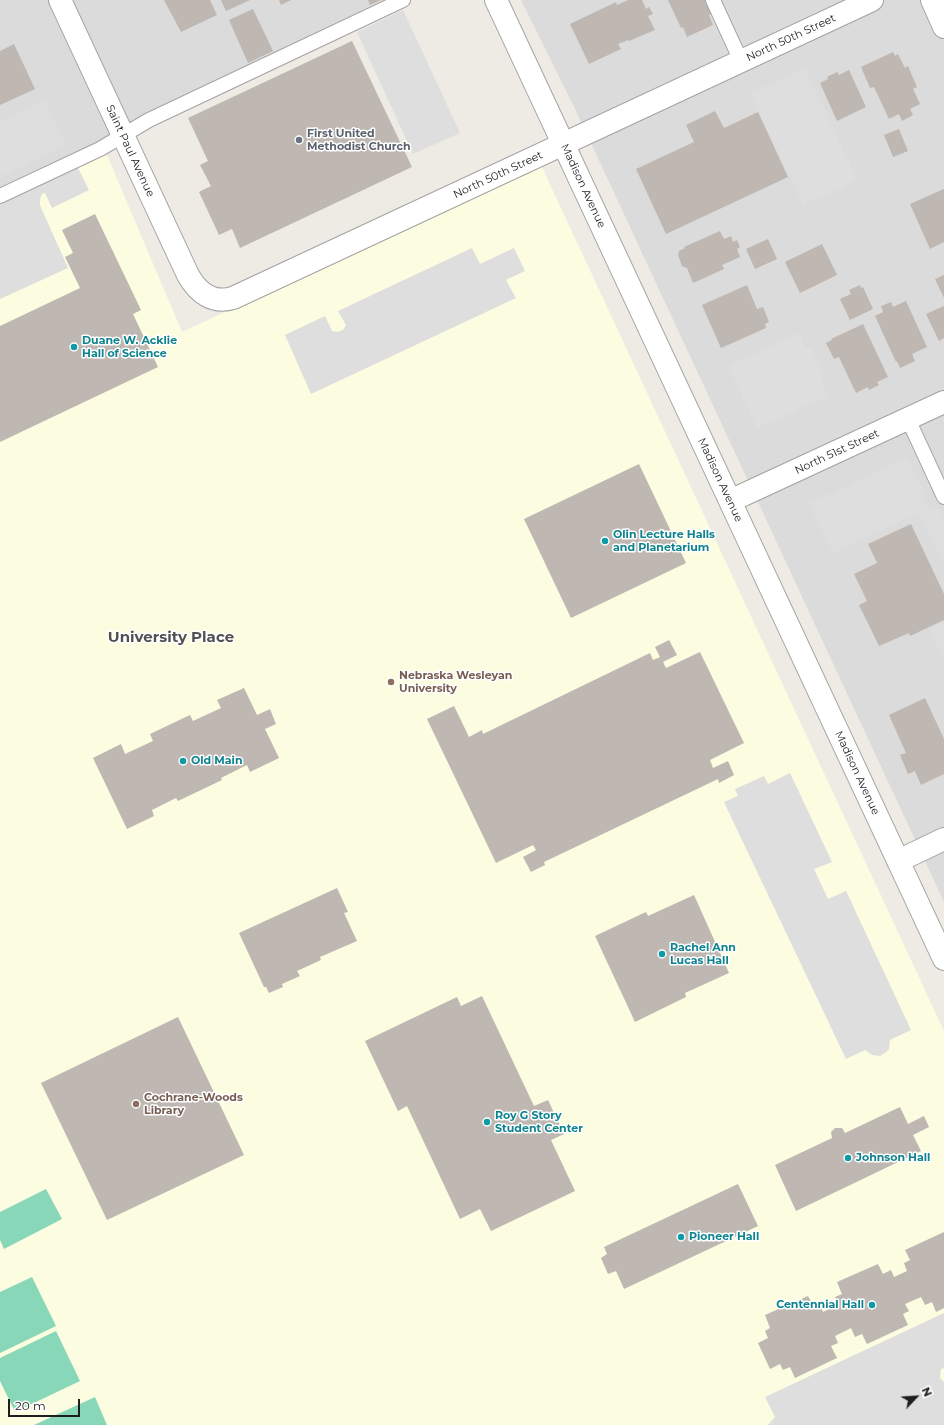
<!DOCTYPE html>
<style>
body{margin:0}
#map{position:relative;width:944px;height:1425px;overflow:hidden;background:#eeebe5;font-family:Montserrat,sans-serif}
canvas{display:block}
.north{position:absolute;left:896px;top:1377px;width:40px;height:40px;-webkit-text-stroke:3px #fff;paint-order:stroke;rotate:65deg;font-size:11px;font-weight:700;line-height:16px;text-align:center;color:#1e1e1e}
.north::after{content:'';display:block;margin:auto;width:14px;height:18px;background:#1e1e1e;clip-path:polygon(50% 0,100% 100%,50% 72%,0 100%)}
.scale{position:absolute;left:8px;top:1399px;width:72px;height:18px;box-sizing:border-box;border:2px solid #1e1e1e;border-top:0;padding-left:5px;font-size:12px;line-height:14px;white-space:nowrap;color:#1e1e1e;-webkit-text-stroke:3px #fff;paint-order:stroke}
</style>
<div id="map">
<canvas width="944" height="1425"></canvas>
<div class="north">N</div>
<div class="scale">20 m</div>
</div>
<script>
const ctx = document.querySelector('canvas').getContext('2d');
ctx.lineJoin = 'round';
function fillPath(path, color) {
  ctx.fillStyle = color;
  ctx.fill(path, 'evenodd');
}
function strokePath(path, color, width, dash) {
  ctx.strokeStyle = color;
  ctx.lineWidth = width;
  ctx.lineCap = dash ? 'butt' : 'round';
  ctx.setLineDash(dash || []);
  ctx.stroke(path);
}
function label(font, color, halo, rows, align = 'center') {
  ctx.font = font + ' Montserrat,sans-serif';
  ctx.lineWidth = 3;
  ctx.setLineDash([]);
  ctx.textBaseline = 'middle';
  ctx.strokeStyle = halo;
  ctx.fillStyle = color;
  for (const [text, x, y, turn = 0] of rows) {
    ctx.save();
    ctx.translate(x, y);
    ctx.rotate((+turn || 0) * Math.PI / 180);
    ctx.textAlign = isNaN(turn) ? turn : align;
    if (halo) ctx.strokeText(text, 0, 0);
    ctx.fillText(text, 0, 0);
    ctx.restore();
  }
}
const residential = new Path2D(`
 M0 0H388L0 197Z
 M521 0H944V902L576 111Z`);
const education = new Path2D(`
 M104 148 182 332 541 165 944 1031V1425H0V197Z`);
const pitch = new Path2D(`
 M46 1189 62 1219 4 1249 0 1240V1212Z
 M32 1277 56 1326 0 1353V1292Z
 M56 1331 80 1381 15 1412 0 1381V1358Z
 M95 1397 107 1425H34Z`);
const parking = new Path2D(`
 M403 10 460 133 413 154 357 32Z
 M805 68 857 180 803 205 750 93Z
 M45 100 67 145 0 177V122Z
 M77 166 89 190 52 208 45 193 42 194 40 199V205L43 212 68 268 0 299V203Z
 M472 248 480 264 514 248 525 271 506 280 516 298 311 394 285 335 325 316 332 331 337 332 343 330 346 325 338 311Z
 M800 333 806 348 811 349 824 376 821 380 828 396 757 428 728 366Z
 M907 457 926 496 923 498 929 511 938 507 944 519V566L919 513 833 553 809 504Z
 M944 622V662L929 629Z
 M790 773 832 862 814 869 828 899 846 891 911 1030 890 1040 889 1049 886 1052 880 1056 872 1055 865 1050 846 1059 724 802 738 796 735 789 764 776 768 784Z
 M944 1313V1368L941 1369 940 1378 944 1382V1425H768L775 1417 765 1397Z`);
const building = new Path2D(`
 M164 0H210L217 15 181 32Z
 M221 0H250L226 11Z
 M279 0H291L281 5Z
 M368 0H381L370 5Z
 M628 0H642L646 9 649 7 653 14 648 16 655 30 629 41 628 40 618 44 621 49 589 64 570 24 616 2 617 5Z
 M668 0H707L713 13 709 15 713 25 687 37 683 27 681 28Z
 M253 9 273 51 248 63 229 20Z
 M352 41 412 167 240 248 232 229 219 235 199 192 211 186 200 165 208 161 188 118Z
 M14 44 35 89 0 105V51Z
 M893 52 895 56 898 54 905 68 908 66 917 87 913 89 920 104 910 109 913 115 902 121 899 114 889 119 874 87 870 88 861 67Z
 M849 70 866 107 837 121 820 83 828 79 827 77 837 72 839 75Z
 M715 111 724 128 758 112 788 177 666 234 636 169 694 142 686 125Z
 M899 129 908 151 893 157 884 135Z
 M944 189V242L930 249 910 204Z
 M95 214 141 310 133 314 158 367 0 442V326L80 288 65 257 73 253 62 230Z
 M720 231 724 239 731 236 733 242 737 240 740 247 737 249 740 257 722 265 724 269 693 283 687 268 682 266 678 255 679 251 685 248 684 247Z
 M768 239 777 259 755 269 746 249Z
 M822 244 837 275 800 293 785 262Z
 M944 275V298L935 279Z
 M747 285 757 309 763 307 769 322 765 324 766 328 721 348 702 305Z
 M860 285 861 288 863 287 873 309 850 320 840 299 851 294 849 290Z
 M906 301 927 347 912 354 915 361 900 368 897 361 896 362 875 316 883 312 881 306 891 302 893 307Z
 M944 306V338L939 341 926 314Z
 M863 324 888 377 877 382 879 385 869 390 868 387 856 393 839 357 834 359 826 343 832 340 831 339Z
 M639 464 686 563 571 618 524 519Z
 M911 524 944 594V620L910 636 909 633 879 646 859 605 867 601 854 574 877 563 868 544Z
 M669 640 677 655 663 662 666 668 700 652 744 743 710 760 713 768 728 761 734 775 719 783 718 779 544 862 545 865 531 872 523 857 536 850 533 845 496 863 427 719 454 706 469 737 482 730 483 734 650 653 653 660 660 657 655 647Z
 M244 688 257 715 270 709 276 724 265 729 279 758 250 772 247 765 221 778 222 780 178 801 176 798 152 810 154 816 127 829 93 758 121 744 125 754 153 741 150 734 190 715 193 721 221 708 217 700Z
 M925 698 944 739V774L921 785 915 771 908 774 900 755 906 753 889 715Z
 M337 888 348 912 344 913 357 941 320 957 321 960 297 971 300 976 282 984 283 987 269 993 266 987H264L239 933Z
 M694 895 729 973 685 993 686 997 635 1022 595 936 646 912 648 916Z
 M482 996 534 1106 548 1100 564 1134 551 1140 575 1191 491 1231 480 1209 460 1219 407 1106 398 1111 365 1041 457 997 461 1006Z
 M178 1017 244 1155 107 1220 41 1083Z
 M900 1107 908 1124 924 1116 929 1127 913 1135 921 1151 796 1211 775 1165 832 1138 831 1132 835 1128H842L845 1133Z
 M738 1184 758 1226 624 1289 616 1271 608 1274 601 1258 607 1254 604 1247Z
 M944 1232V1308L936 1312 932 1302 925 1305 921 1297 905 1304 909 1311 903 1314 908 1325 867 1344 862 1334 855 1337 851 1328 835 1336 838 1343 831 1346 837 1358 795 1378 790 1367 783 1370 780 1364 770 1369 758 1343 768 1338 765 1331 770 1328 765 1315 808 1296 814 1307 820 1304 823 1312 839 1304 835 1297 842 1294 837 1282 878 1264 883 1274 891 1270 894 1277 907 1271 904 1263 910 1260 905 1250Z`);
const lane = new Path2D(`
 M713 0 741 61
 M0 196 100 149 149 120 403 0
 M908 419 944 497`);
const street = new Path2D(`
 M60 0 188 275C198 293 213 304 233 298L872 0
 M496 0 944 959
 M932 0 944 27
 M730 501 944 402
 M898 861 944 839`);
const markers = [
 [299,140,4,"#6b7280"],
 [74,347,4,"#0f9aa8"],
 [605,541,4,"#0f9aa8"],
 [391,682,4,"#8d6e63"],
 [183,761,4,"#0f9aa8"],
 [662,954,4,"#0f9aa8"],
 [136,1104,4,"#8d6e63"],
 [487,1122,4,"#0f9aa8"],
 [848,1158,4,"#0f9aa8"],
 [681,1237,4,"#0f9aa8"],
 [872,1305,4,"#0f9aa8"]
];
const streetNames = [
 ["North 50th Street",791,38,-25],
 ["Saint Paul Avenue",130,151,65],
 ["North 50th Street",498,175,-25],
 ["Madison Avenue",583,186,65],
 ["North 51st Street",837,452,-25],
 ["Madison Avenue",720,480,65],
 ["Madison Avenue",857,773,65]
];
const worshipNames = [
 ["First United",307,134],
 ["Methodist Church",307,147]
];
const cultureNames = [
 ["Duane W. Acklie",82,341],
 ["Hall of Science",82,354],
 ["Olin Lecture Halls",613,535],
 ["and Planetarium",613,548],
 ["Old Main",191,761],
 ["Rachel Ann",670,948],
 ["Lucas Hall",670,961],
 ["Roy G Story",495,1116],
 ["Student Center",495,1129],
 ["Johnson Hall",856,1158],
 ["Pioneer Hall",689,1237],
 ["Centennial Hall",864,1305,"right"]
];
const educationNames = [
 ["Nebraska Wesleyan",399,676],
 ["University",399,689],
 ["Cochrane-Woods",144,1098],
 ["Library",144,1111]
];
const districtNames = [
 ["University Place",171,638]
];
fillPath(residential, '#dcdbdb');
fillPath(education, '#fcfce0');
fillPath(pitch, '#89d7b9');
fillPath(parking, '#dedede');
fillPath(building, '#beb7b2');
strokePath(lane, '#a2a2a2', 16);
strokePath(street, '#a2a2a2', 24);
strokePath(lane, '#fff', 14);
strokePath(street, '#fff', 22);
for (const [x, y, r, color] of markers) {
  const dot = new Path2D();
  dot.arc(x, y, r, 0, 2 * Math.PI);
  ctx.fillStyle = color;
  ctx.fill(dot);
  strokePath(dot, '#fff', 1.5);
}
label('11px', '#1e1e1e', '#fff', streetNames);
label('bold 11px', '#5b616d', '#fff', worshipNames, 'left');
label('bold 11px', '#0d838f', '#fff', cultureNames, 'left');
label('bold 11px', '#785e54', '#fff', educationNames, 'left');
label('bold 15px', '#515151', '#fff', districtNames);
</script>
